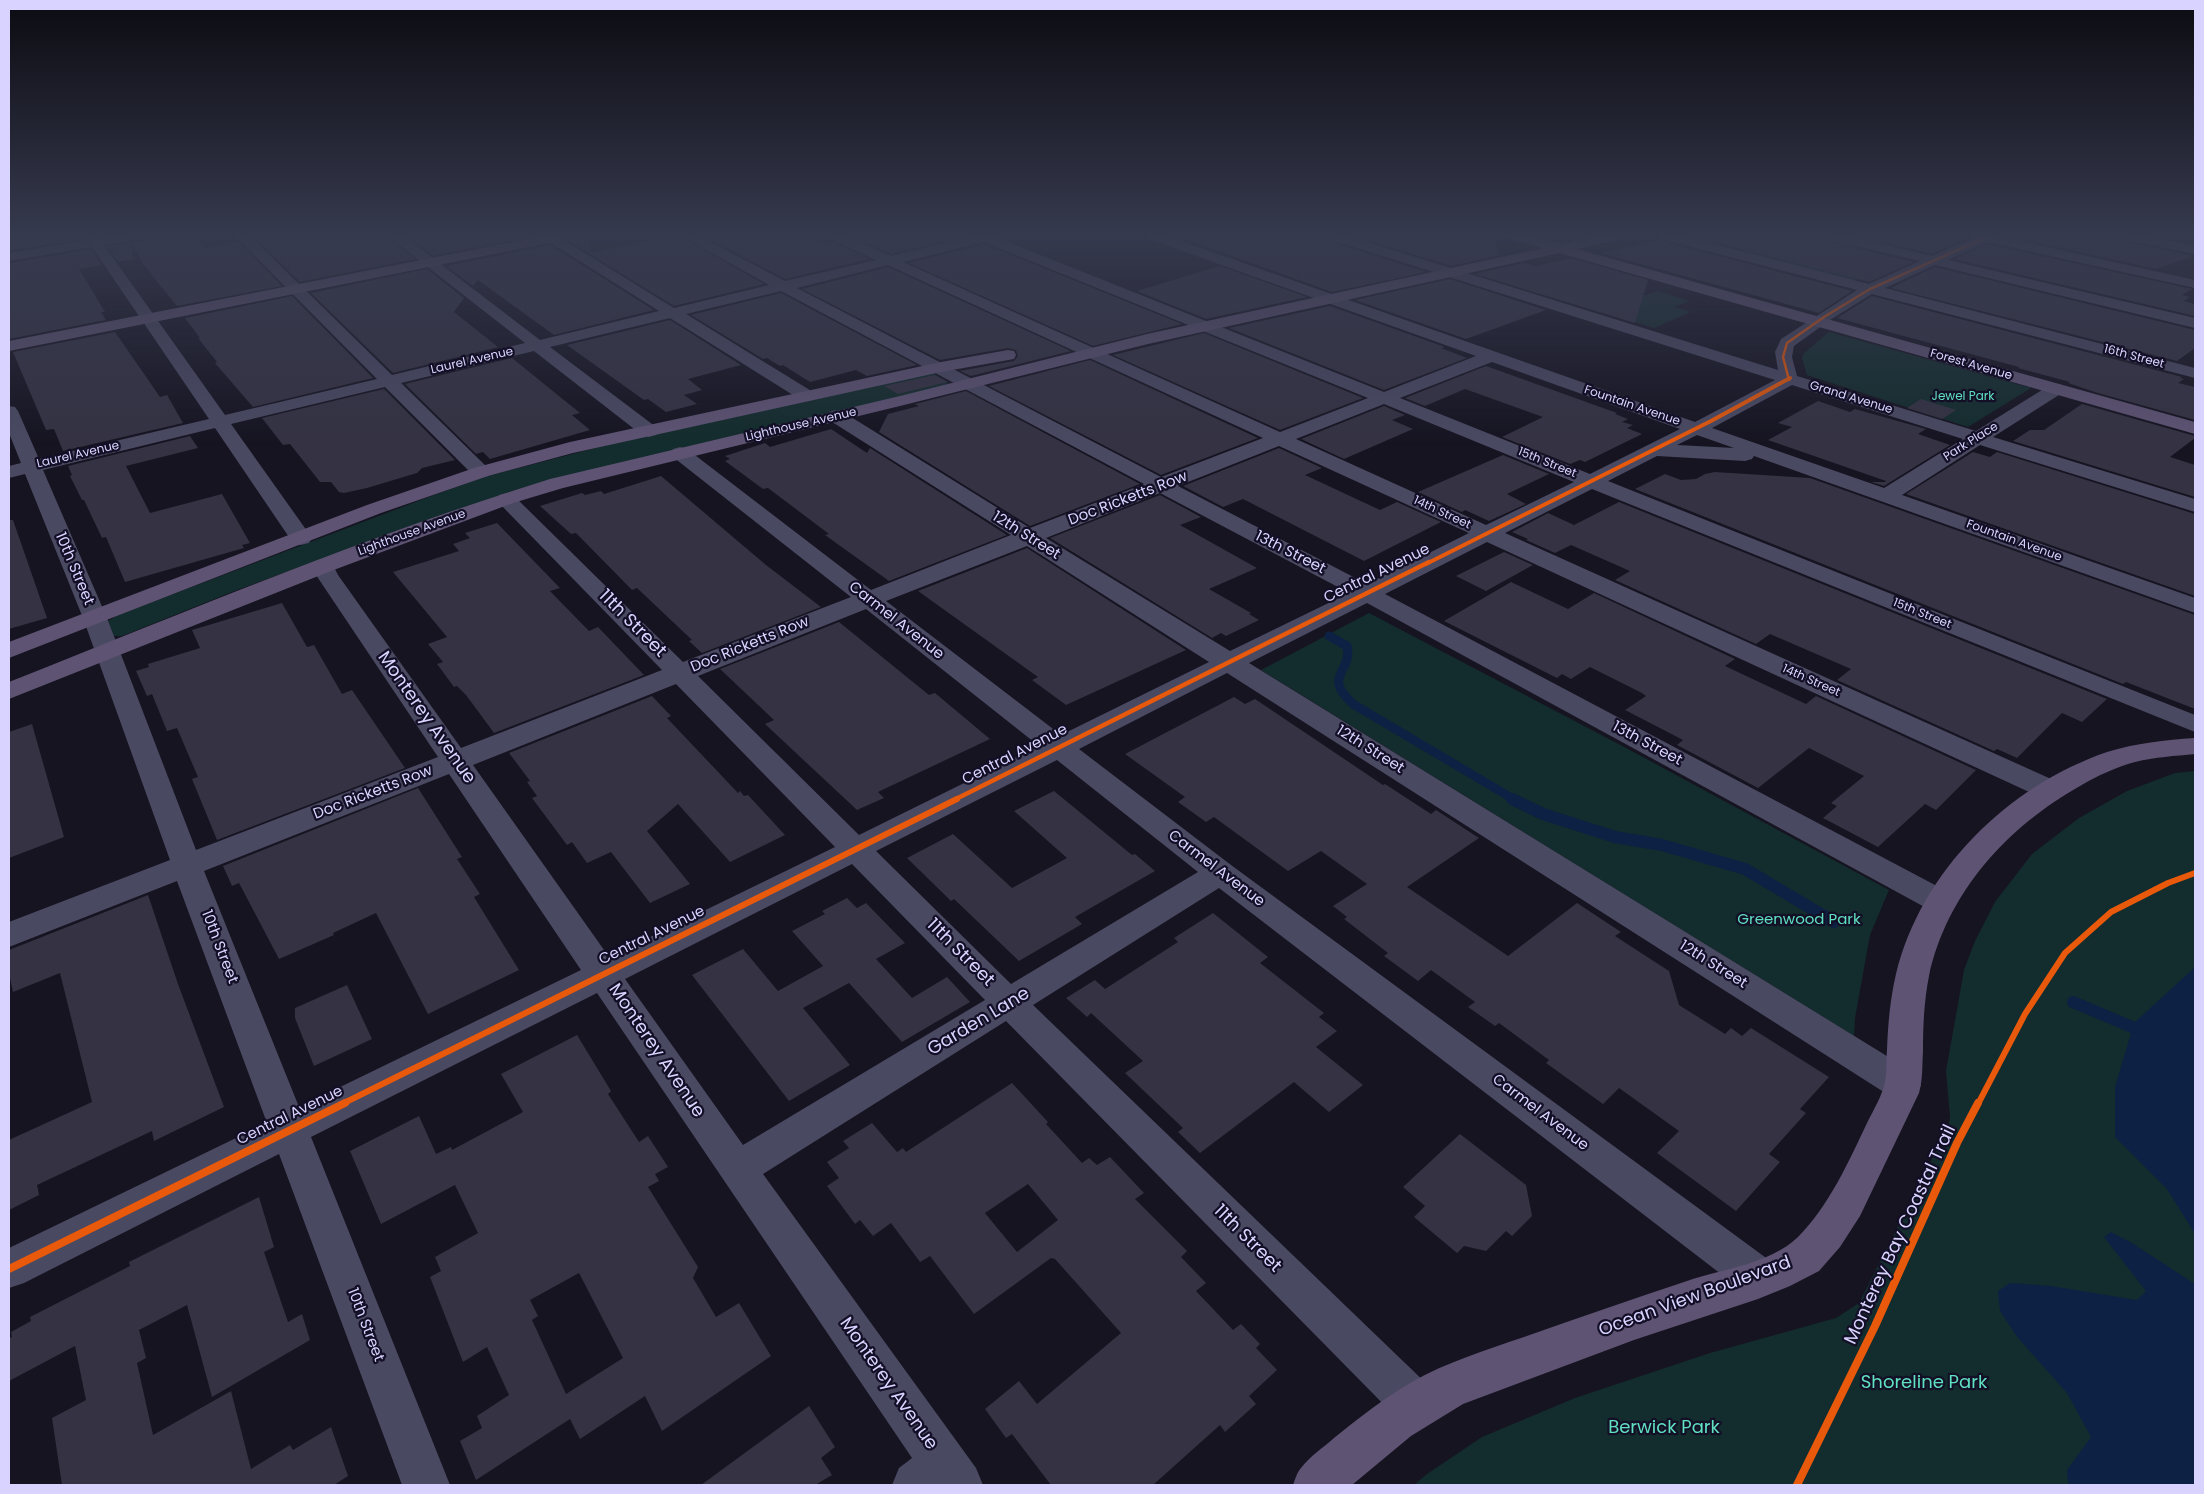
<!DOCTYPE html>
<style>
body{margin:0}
#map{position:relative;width:2204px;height:1494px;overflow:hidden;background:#161421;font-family:Poppins,sans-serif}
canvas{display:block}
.frame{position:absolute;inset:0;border:10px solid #d9d4ff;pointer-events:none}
</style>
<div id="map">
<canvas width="2204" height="1494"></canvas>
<div class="frame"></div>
</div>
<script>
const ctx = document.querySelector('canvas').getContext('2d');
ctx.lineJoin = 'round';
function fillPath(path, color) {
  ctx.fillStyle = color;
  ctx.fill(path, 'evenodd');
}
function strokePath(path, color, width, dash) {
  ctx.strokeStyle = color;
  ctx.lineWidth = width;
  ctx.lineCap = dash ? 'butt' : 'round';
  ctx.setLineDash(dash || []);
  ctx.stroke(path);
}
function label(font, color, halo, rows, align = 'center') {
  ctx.font = font + ' Poppins,sans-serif';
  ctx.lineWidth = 4.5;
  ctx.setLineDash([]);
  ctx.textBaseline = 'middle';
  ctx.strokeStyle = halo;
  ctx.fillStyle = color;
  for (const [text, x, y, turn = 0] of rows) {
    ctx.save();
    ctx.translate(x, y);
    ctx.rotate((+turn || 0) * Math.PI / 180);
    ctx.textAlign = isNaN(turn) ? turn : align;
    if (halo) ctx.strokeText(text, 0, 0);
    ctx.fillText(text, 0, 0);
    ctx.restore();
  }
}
const green = new Path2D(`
 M1767 241 1814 253 1840 242 1860 248 1816 267 1860 278 1854 281 1740 252Z
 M1658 291 1690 301 1674 307 1691 312 1654 328 1597 310 1640 293 1646 295Z
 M1829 332 2031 388 1968 427 1807 375 1802 358 1804 353Z
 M933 373 950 385 431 519 237 590 122 636H114L108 621 118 615 434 495 484 477 611 444Z
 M1369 613 1628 749 1889 890 1870 935 1855 1018 1854 1036 1261 670Z
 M2195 771V1485H1414L1427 1474 1482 1437 1575 1398 1710 1353 1836 1318 1859 1303 1948 1127 1950 1117 1946 1071 1964 970 1975 941 1995 902 2032 854 2079 818 2127 791 2175 773Z`);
const water = new Path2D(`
 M2195 967V1234L2167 1189 2115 1137V1087L2134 1023Z
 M2111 1232 2132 1243 2195 1284V1485H2070L2068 1484 2067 1470 2091 1437 2067 1393 2018 1338 2000 1311 1998 1291 2010 1283 2051 1286 2137 1300 2146 1291 2104 1237Z`);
const streamFar1 = new Path2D(`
 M1329 636 1347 646C1353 673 1321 675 1353 704L1515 800`);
const stream = new Path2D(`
 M1512 799 1543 814 1615 837 1662 845 1745 869 1834 922
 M2073 1002 2132 1027`);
const building = new Path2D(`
 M36 236H82L84 239 9 251V241Z
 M168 236H193L205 248 239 242 282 286 177 306 143 264 132 243Z
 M275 236H386L415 259 300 282 256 239Z
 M407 236H533L433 256Z
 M573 236H589L591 253 671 236H680L764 284 674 306 567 240Z
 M703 236H807L825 244 833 242 870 259 785 279Z
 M862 236H966L891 254 854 238Z
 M1191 236H1325L1328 241 1426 272 1332 292 1190 241Z
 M1354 236H1493L1500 255 1451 266Z
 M1690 236H1822L1826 241 1914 262 1869 282Z
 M1856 236H1970V237L1932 254Z
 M2007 236H2118L2127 242 2194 256 2156 269Z
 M1659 240 1661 241 1852 291 1819 313 1600 253Z
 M131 242 133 259 118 262 107 246Z
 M984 244 1182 324 1093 346 909 263Z
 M1987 244 2192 289 2182 295 2190 297 2184 301 2195 304V316L1954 259Z
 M550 245 654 310 554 335 478 280 473 286 446 266Z
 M91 249 102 265 79 269 105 312H101L106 320 9 339V263Z
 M1568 259H1575L1648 280 1635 323 1475 274 1523 263 1536 266Z
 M1220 266 1307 297 1206 319 1137 291Z
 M888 267 1071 351 971 376 960 371 1014 361 1018 356 1016 350 1008 348 940 360 802 289Z
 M1935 267 2195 330V348L2177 361 1891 288Z
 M427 269 464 298 454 312 498 347 393 373 311 293Z
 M1450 279 1546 310 1466 339 1355 300Z
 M781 293 917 365 867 376 856 370 810 382 783 365 780 366 767 358 763 359 691 315Z
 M292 296 373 378 253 407 215 363 217 362 198 338H200L185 318Z
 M1872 296 2182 377 2180 378 2184 379 2178 383 2195 387V420L2098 393 2068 383 2070 382 2018 368 2019 367 1837 318Z
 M1330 306 1445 347 1441 348 1467 358 1384 390 1229 328Z
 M670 320 741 365 688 379 702 390 684 395 697 404 666 412 648 399 644 400 567 345Z
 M115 332 160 397 167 395 183 423 63 451 54 429 46 430 13 352Z
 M1204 333 1363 398 1280 430 1113 355Z
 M512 358 580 413 572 415 590 430 490 459 483 452 476 454 405 384Z
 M1090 360 1258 438 1161 475 989 386Z
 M1486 366 1617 413 1615 414 1628 419 1622 422 1633 425 1627 428 1642 434 1585 462 1580 460 1570 464 1502 437 1543 417 1465 389 1425 406 1405 398Z
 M935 375 948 382 898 394 884 386Z
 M384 389 455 460 422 468 417 473 367 488 344 493 339 492 331 482H320L290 444 283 445 262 418Z
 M966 391 1140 484 1030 526 879 432 888 414 919 406 915 404Z
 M1921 399 1956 410 1942 419 1907 408Z
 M1818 401 1850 412 1855 409 1926 429 1918 434 1950 445 1884 486 1871 482H1885L1886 481 1768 440 1792 427 1778 423Z
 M2082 404 2195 436V438L2170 457 2195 465V497L2013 441 2030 430H2044Z
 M1384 406 1405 415 1392 420 1413 429 1344 459 1301 439Z
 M831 429 867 453 870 448 1007 535 889 581 825 535 829 534 768 488 763 489 725 461 730 459 725 456 765 443 770 447Z
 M190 436 198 448 126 466 150 513 222 494 250 543 242 545 244 548 125 582 106 537 102 538 84 500H82L70 476 72 475 68 466Z
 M1279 448 1322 468 1305 475 1380 510 1397 502 1441 522 1364 561 1243 499 1223 507 1183 486Z
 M1973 452 1990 457 1997 452 2195 514V596L1906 494Z
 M1503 455 1549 474 1507 494 1526 504 1489 521 1465 510 1462 512 1418 492Z
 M1715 472 1810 478 2195 615V709L2126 682 2123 684 1635 489 1665 474 1681 480 1696 479 1705 474Z
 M661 476 766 565 821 607 702 653 689 641 692 640 637 588 632 590 576 533 571 534 540 506 582 493 585 495 601 491 604 494Z
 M1160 495 1201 517 1180 525 1257 568 1209 589 1251 613 1249 614 1259 620 1226 636 1221 633 1212 638 1050 538Z
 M1619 502 2107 699 2082 722 2062 713 2017 758 1997 749 1994 751 1837 680 1851 669 1770 634 1756 644 1615 580 1630 571 1571 545 1555 553 1526 540 1528 539 1512 532 1548 513 1574 525Z
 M9 520H13L47 618 9 629Z
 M497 523 560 588 550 591 589 631 598 627 644 675 494 733 466 695 457 686 454 687 437 664 443 662 428 644 447 637 393 572 459 551 453 544 470 538 465 533Z
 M1027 548 1186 650 1066 705 1032 680 1038 677 918 591Z
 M1504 552 1533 565 1486 591 1456 576Z
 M1511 582 1568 609 1594 593 1735 659 1725 666 1806 704 1816 696 1976 770 1936 810 1925 804 1878 847 1823 818 1837 806 1831 803 1864 776 1809 748 1758 788 1677 745 1683 740 1625 710 1646 696 1642 693 1590 667 1571 679 1562 674 1557 678 1444 621Z
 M282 603 307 647 314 645 342 694 352 690 405 768 217 840 192 779 198 777 177 728 167 731 152 694 147 696 136 671 149 667 148 664 200 648 192 630Z
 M839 622 929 695 935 693 990 739 878 792 884 798 857 810 765 724 774 720 720 669Z
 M652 696 671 716 667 718 738 793 740 791 744 796 748 795 785 835 730 862 678 804 647 831 690 884 650 903 611 852 587 863 572 842 567 845 532 798 537 796 527 782 530 781 509 753Z
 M1234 697 1245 704 1255 699 1383 785 1385 784 1431 814 1436 810 1479 838 1407 887 1508 956 1577 903 1621 932 1615 936 1669 971 1679 1005 1725 1034 1731 1028 1742 1036 1751 1028 1829 1077 1800 1109 1806 1113 1769 1154 1780 1162 1736 1211 1657 1153 1679 1131 1619 1088 1603 1104 1546 1063 1549 1060 1499 1023 1495 1026 1468 1007 1475 1002 1431 970 1418 981 1384 956 1388 953 1344 919 1347 917 1333 906 1367 884 1321 851 1288 871 1214 817 1206 822 1178 802 1185 797 1125 754Z
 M32 724 64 837 9 858V732Z
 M418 788 462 857 457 859 480 894 474 897 519 970 428 1014 376 913 333 933 334 935 279 959 239 883 232 886 223 866Z
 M1054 791 1132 855 1135 854 1155 871 1075 917 1082 924 1019 961 954 899 951 901 907 858 953 834 1012 888 1067 858 1014 811Z
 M148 895 178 984 224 1107 154 1141 152 1131 37 1185 39 1195 9 1210V1140L92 1102 60 973 13 992 9 974V950Z
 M847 898 857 908 866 903 905 943 876 959 912 998 947 977 970 1002 902 1042 849 983 803 1008 850 1065 789 1101 692 975 743 949 778 991 823 966 792 931 825 914 822 911Z
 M1213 913 1268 957 1260 963 1324 1013 1319 1017 1337 1031 1316 1047 1363 1085 1329 1112 1294 1082 1200 1153 1178 1132 1183 1128 1125 1073 1143 1061 1091 1013 1087 1017 1066 998 1095 980 1105 989 1178 942 1174 938Z
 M347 985 372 1039 314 1066 295 1018V1008Z
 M577 1035 611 1091 608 1094 639 1142 648 1136 668 1167 655 1174 659 1181 648 1187 698 1267 693 1278 716 1317 739 1303 771 1356 662 1431 645 1396 580 1439 570 1419 476 1480 460 1441 482 1428 477 1416 509 1395 487 1347 463 1362 430 1277 441 1271 435 1257 478 1233 455 1185 381 1224 350 1151 419 1116 436 1154 451 1147 452 1150 523 1112 501 1074ZM579 1273 623 1358 566 1394 532 1320 538 1316 530 1300Z
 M1012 1083 1048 1122 1046 1124 1082 1163 1089 1158 1097 1165 1110 1157 1144 1193 1135 1199 1187 1251 1181 1257 1206 1283 1196 1291 1233 1330 1241 1324 1260 1344 1256 1348 1277 1370 1249 1396 1256 1404 1225 1432 1220 1425 1153 1485H1051L1012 1434 1006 1438 985 1409 1019 1381 1037 1404 1121 1333 1055 1259 1051 1258 974 1314 930 1256 920 1262 891 1223 873 1236 860 1220 855 1224 827 1186 839 1178 827 1162 849 1148 843 1141 872 1123 897 1152 903 1148 906 1152ZM1028 1184 1058 1220 1017 1252 985 1213Z
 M1460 1134 1526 1185 1532 1216 1512 1236 1506 1231 1486 1251 1464 1246 1457 1253 1414 1217 1425 1206 1403 1187Z
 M259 1197 274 1247 264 1252 288 1322 302 1314 310 1340 212 1397 187 1305 139 1330 146 1358 137 1363 153 1435 231 1391 251 1469 290 1445 293 1450 331 1427 348 1476 334 1485H62L52 1418 86 1400 75 1346 9 1381V1338L12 1337 11 1332 31 1321 30 1317 130 1266 129 1262Z
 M809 1406 835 1447 821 1458 832 1475 815 1485H701Z`);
const minor = new Path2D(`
 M84 236 99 238 140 236 138 239 104 245 225 415 377 379 235 236H250L392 375 525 343 388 236H404L540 340 659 311 540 236H557L674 308 769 285 682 236H699L785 281 876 260 830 239 828 236H846L891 256 974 236H1000L998 238 1384 392 1476 356 1149 239 1147 236H1167L1695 422 1775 380 1329 239 1327 236H1348L1778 370 1775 352 1781 339 1857 290 1661 239 1659 236H1682L1869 284 1920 261 1826 239 1824 236H1848L1932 256 1973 238 1972 236H1998L2195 280V288L1987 242 1948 260 2195 318V328L1935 265 1885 288 2195 368V378L1872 294 1830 320 1794 346 1792 357 1797 376 1976 431 2050 385 2056 384 2062 385 2065 389 2062 393 1993 437 2195 499V512L1980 445 1902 495 2195 598V613L1754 456 1752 459 1745 461 1657 456 1608 481 2195 715V732L1592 489 1505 533 2060 783 2064 790 2060 797 2050 799 2040 797 1487 542 1385 594 1952 894 1957 902 1952 910 1941 913 1930 910 1367 603 1249 663 1916 1074 1921 1085 1916 1096 1903 1100 1890 1096 1227 673 1079 749 1231 865 1773 1263 1779 1277 1773 1291 1758 1297 1743 1291 1219 888 1033 1005 1432 1389 1439 1405 1432 1421 1416 1428 1400 1421 1006 1021 763 1174 976 1468 983 1485H892L899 1468 912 1458 597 993 311 1137 450 1485H402L279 1154 24 1283 9 1288V1248L267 1123 177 881 9 947V922L170 860 83 618 25 474 9 478V466L21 463 9 433V406L15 407 18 411 39 459 209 419 92 247 9 261V253L87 240ZM984 242 1368 398 1280 432 903 262ZM888 265 1263 438 1161 477 797 288ZM781 291 1144 484 1030 528 843 412 836 410 829 412 827 416 829 420 1011 535 871 590 687 449 680 447 673 449 670 453 673 457 851 597 683 662 513 495 506 493 499 495 496 499 499 503 662 670 461 748 338 575 331 561 323 559 315 561 312 566 316 575 438 757 196 850 107 618 43 470 215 428 293 543 301 545 309 543 312 538 231 424 385 387 474 476 481 478 488 476 491 472 488 468 401 383 534 351 642 435 649 437 656 435 658 431 656 427 550 347 670 318 801 400 807 401 813 400 816 396 813 392 686 314ZM1492 362 1680 429 1590 474 1400 398ZM1792 385 1963 439 1884 488 1712 428ZM1384 404 1574 482 1486 525 1296 439ZM1697 435 1734 448 1677 445ZM1279 446 1469 533 1367 584 1178 486ZM1160 493 1336 586 1349 593 1230 651 1046 538ZM1027 546 1209 662 1061 735 886 601ZM866 609 1039 746 859 835 698 676ZM676 684 835 847 609 957 473 765ZM1057 760 1198 872 1011 984 876 851ZM449 774 581 970 299 1107 204 871ZM852 864 985 1000 743 1145 625 979Z
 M2120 236H2147L2195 246V254L2127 240Z`);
const major = new Path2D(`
 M543 236H571L564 240 9 351V341Z
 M1508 236H1530L1560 244 1598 236H1624L1622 239 1577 249 2195 422V434L1559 253 1148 344 904 405 563 488 513 503 331 571 9 699V682C188 611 366 536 550 479L904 395 1147 334 1543 248 1510 239Z
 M1008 350 1014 351 1016 355 1014 359 941 372 573 453 488 476 381 513 9 658V642L367 505 474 468 570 442 941 362Z
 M2195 738V754C2175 756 2155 757 2135 762 2116 767 2097 776 2080 786 2007 827 1947 893 1929 976 1924 1001 1923 1027 1923 1052 1922 1066 1923 1079 1919 1093L1860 1216 1840 1247 1819 1271 1790 1286 1758 1299 1634 1340 1463 1404 1411 1436 1352 1485H1293C1295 1480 1297 1472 1301 1468 1309 1457 1324 1447 1334 1438 1359 1418 1384 1398 1412 1382 1447 1362 1486 1350 1524 1337 1578 1318 1632 1299 1687 1281 1722 1269 1770 1264 1798 1237 1829 1206 1849 1161 1867 1123 1874 1109 1882 1096 1885 1082 1887 1071 1886 1061 1887 1050 1888 1025 1890 999 1896 974 1921 871 2008 786 2107 752 2136 743 2165 740 2195 738Z`);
const cyclewayFar4 = new Path2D(`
 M1789 380 1783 357 1787 343 1824 317 1870 289 1989 236`);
const cyclewayFar3 = new Path2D(`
 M1426 564 1711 421 1790 378`);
const cyclewayFar2 = new Path2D(`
 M954 800 1429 562`);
const cyclewayFar1 = new Path2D(`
 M342 1104 957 799
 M1978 1104 2025 1014 2065 953 2111 912 2168 883 2195 873`);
const cycleway = new Path2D(`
 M9 1269 345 1103
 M1797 1485 1875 1326 1957 1143 1978 1103`);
const farStreetnames = [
 ["16th Street",2134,357,15],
 ["Laurel Avenue",472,361,-13],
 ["Forest Avenue",1971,365,16],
 ["Grand Avenue",1851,398,17],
 ["Fountain Avenue",1632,406,19],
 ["Lighthouse Avenue",801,425,-13],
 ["Park Place",1971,442,-32],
 ["Laurel Avenue",78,455,-13],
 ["15th Street",1547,463,22],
 ["14th Street",1442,513,25],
 ["Lighthouse Avenue",412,533,-20],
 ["Fountain Avenue",2014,541,20],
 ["15th Street",1922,614,22],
 ["14th Street",1811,681,24]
];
const farParknames = [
 ["Jewel Park",1963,397]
];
const streetNames = [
 ["Doc Ricketts Row",1128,499,-21],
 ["12th Street",1026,536,32],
 ["13th Street",1290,553,27],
 ["10th Street",74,569,67],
 ["Central Avenue",1377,574,-26],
 ["Carmel Avenue",896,621,38],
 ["Doc Ricketts Row",750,645,-22],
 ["13th Street",1647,744,28],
 ["12th Street",1370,750,32],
 ["Central Avenue",1015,755,-27],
 ["Doc Ricketts Row",373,793,-21],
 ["Carmel Avenue",1216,869,37],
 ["Central Avenue",652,936,-26],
 ["10th Street",219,947,69],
 ["12th Street",1713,965,32],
 ["Carmel Avenue",1540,1113,37],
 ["Central Avenue",290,1116,-26],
 ["10th Street",365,1325,69]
];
const parkNames = [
 ["Greenwood Park",1799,920]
];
const nearStreetnames = [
 ["11th Street",632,624,45],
 ["Monterey Avenue",426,718,55],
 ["11th Street",960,953,45],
 ["Garden Lane",979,1022,-31],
 ["Monterey Avenue",656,1051,56],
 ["Monterey Bay Coastal Trail",1901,1235,-65],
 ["11th Street",1247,1239,45],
 ["Ocean View Boulevard",1695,1297,-20],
 ["Monterey Avenue",888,1384,55]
];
const nearParknames = [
 ["Shoreline Park",1924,1383],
 ["Berwick Park",1664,1428]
];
fillPath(green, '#132c2d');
fillPath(water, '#0d2144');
strokePath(streamFar1, '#0d2144', 9);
strokePath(stream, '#0d2144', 12);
fillPath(building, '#343243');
fillPath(minor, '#4a4962');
fillPath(major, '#5e5373');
strokePath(cyclewayFar4, '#e8590c', 2.5);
strokePath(cyclewayFar3, '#e8590c', 4);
strokePath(cyclewayFar2, '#e8590c', 4.5);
strokePath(cyclewayFar1, '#e8590c', 6);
strokePath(cycleway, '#e8590c', 8);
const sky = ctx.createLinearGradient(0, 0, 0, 445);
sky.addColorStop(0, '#0c0b12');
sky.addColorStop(0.53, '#363a4e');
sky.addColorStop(1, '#363a4e00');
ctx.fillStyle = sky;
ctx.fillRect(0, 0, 2204, 445);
label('12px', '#d9d4ff', '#130f26', farStreetnames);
label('12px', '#5fe0c0', '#130f26', farParknames);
label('15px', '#d9d4ff', '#130f26', streetNames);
label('15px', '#5fe0c0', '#130f26', parkNames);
label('18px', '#d9d4ff', '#130f26', nearStreetnames);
label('18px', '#5fe0c0', '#130f26', nearParknames);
</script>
